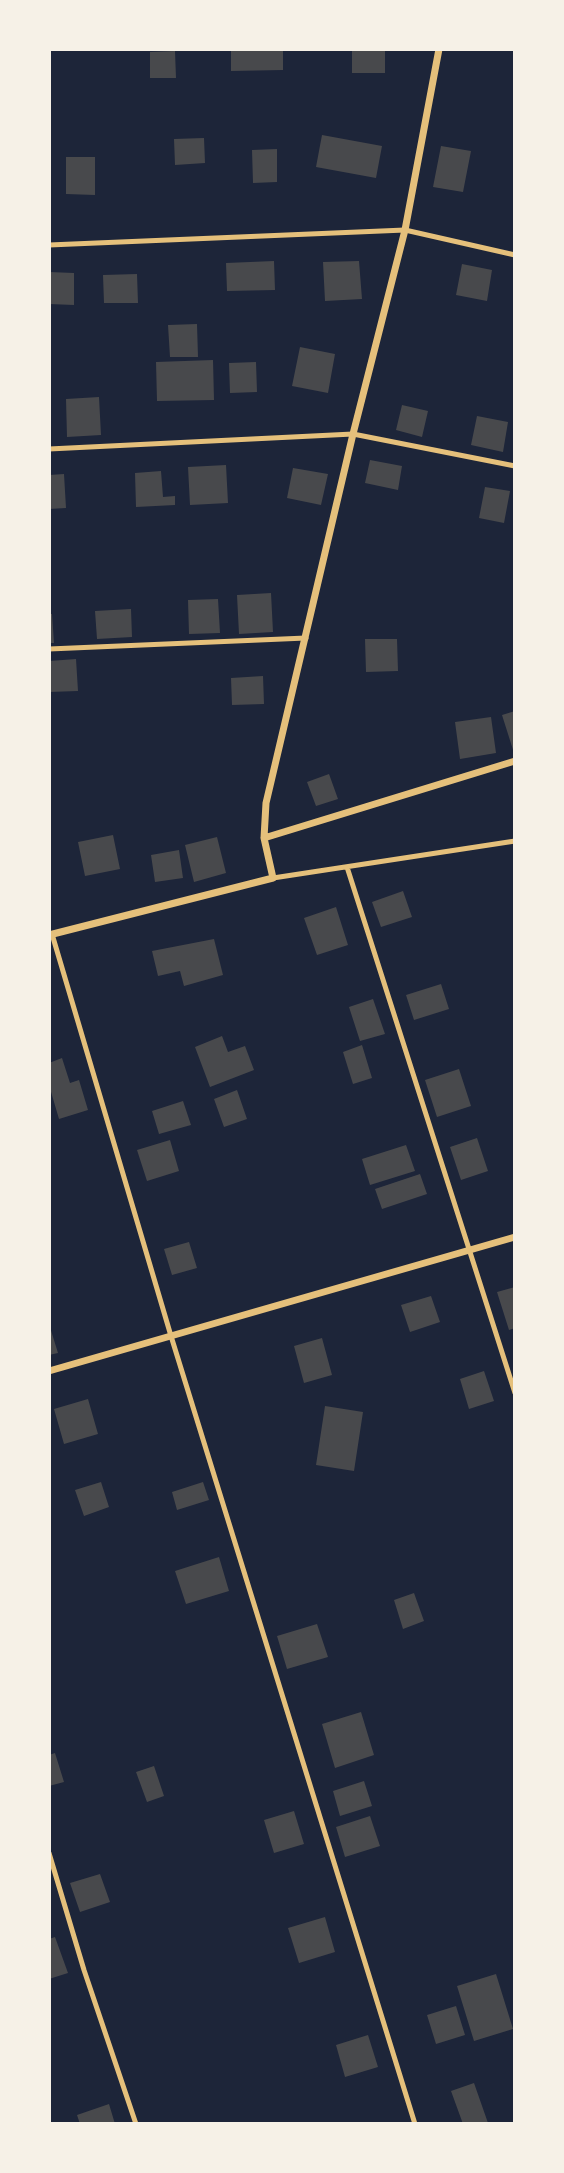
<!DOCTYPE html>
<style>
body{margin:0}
#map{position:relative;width:564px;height:2173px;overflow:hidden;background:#14213d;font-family:Helvetica,sans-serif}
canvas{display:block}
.frame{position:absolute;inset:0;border:51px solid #f6f1e7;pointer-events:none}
</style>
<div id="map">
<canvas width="564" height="2173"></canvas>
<div class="frame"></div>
</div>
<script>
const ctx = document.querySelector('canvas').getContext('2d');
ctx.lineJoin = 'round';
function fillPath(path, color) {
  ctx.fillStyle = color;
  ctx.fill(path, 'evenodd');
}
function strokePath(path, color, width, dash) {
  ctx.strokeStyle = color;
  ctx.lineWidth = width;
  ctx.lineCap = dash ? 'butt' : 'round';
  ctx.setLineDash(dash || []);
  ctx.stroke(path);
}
const green = new Path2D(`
 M49 49H515V2124H49Z`);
const building = new Path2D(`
 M231 49H283V70L231 71Z
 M352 49H385V73H352Z
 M175 51 176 78H150V52Z
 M322 135 382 146 376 178 316 167Z
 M204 138 205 163 175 165 174 139Z
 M441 146 471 151 463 192 433 187Z
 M277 149V182L253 183 252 150Z
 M66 157H95V195L66 194Z
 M274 261 275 290 227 291 226 263Z
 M359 261 362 299 325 301 323 262Z
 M462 264 492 270 487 301 456 295Z
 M49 272 74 273V305L49 304Z
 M137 274 138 303H104L103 275Z
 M197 324 198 357H170L168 325Z
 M300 347 335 354 328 393 292 386Z
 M213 360 214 400 157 401 156 362Z
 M256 362 257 392 230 393 229 363Z
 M99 397 101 435 67 437 66 399Z
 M402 405 428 411 422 437 396 430Z
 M477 416 508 422 503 452 471 445Z
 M370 460 402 466 398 490 365 483Z
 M226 465 228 503 190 505 188 467Z
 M293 468 328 474 321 505 287 498Z
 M161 471 163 497 175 496V505L136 507 135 473Z
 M64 474 66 508 49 509V475Z
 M485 487 510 491 504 523 479 518Z
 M271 593 273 632 239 634 237 595Z
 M218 599 220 633 189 634 188 600Z
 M131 609 132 637 97 639 95 611Z
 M49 614H52L54 643H49Z
 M365 639H397L398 671 366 672Z
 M76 659 78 691 49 692V661Z
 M263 676 264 704 232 705 231 678Z
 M515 711V753H514L502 715Z
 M491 717 496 753 460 759 455 722Z
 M329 774 338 799 316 806 307 782Z
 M113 835 120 869 85 876 78 842Z
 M217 837 226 873 194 882 185 845Z
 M179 850 183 878 155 882 151 855Z
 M403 891 412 917 381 927 372 902Z
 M336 907 348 945 317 955 304 918Z
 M214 939 223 975 184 986 180 971 158 976 152 951Z
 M441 984 449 1009 414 1020 406 995Z
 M373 999 385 1034 360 1041 349 1007Z
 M222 1036 228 1052 245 1046 254 1070 210 1087 195 1047Z
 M362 1045 372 1078 353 1084 343 1052Z
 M62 1058 70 1083 79 1080 88 1110 59 1119 49 1085V1063Z
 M459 1069 471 1106 437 1117 425 1080Z
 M237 1090 247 1119 224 1127 214 1099Z
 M183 1101 191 1125 159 1134 152 1111Z
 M477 1138 488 1171 461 1180 450 1147Z
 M170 1140 179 1171 147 1181 137 1150Z
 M406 1145 415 1171 370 1185 362 1159Z
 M420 1174 427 1194 382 1209 375 1189Z
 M189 1242 197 1268 172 1275 164 1249Z
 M515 1287V1328L509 1330 497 1292Z
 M431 1296 440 1322 410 1332 401 1305Z
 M49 1324 58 1353 49 1355Z
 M322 1338 332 1375 304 1383 294 1346Z
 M484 1371 494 1401 469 1409 460 1379Z
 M88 1399 98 1434 64 1444 54 1409Z
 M325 1406 363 1412 354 1471 316 1465Z
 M101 1482 109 1507 84 1516 75 1490Z
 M203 1482 209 1500 177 1510 172 1492Z
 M219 1557 229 1591 186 1604 175 1571Z
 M414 1593 424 1621 403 1629 394 1600Z
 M317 1624 328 1657 287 1669 277 1636Z
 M361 1712 374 1755 335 1768 322 1724Z
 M55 1753 64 1782 49 1786V1755Z
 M154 1766 164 1796 147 1802 136 1772Z
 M364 1781 372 1806 340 1816 333 1791Z
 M294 1811 304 1844 274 1853 264 1820Z
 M370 1816 380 1846 345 1857 336 1827Z
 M100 1874 110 1902 80 1912 70 1883Z
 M325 1917 335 1952 299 1963 288 1928Z
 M55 1937 68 1973 49 1979V1939Z
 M496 1974 513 2029 474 2041 457 1986Z
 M456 2006 465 2035 436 2044 427 2015Z
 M368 2035 378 2067 345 2077 336 2045Z
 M474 2083 488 2123 463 2124 451 2091Z
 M109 2104 115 2124H80L77 2115Z`);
const service = new Path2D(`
 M49 245 405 230 515 255
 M49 449 353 434 515 466
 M49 649 306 638
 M347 867 515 1393
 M273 878 515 841
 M52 934 171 1336 415 2124
 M49 1853 84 1970 136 2124`);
const minor = new Path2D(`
 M264 838 515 761
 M49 935 273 878 264 838 266 803 353 434 405 230 439 49
 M49 1371 515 1237`);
fillPath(green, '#1d2539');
fillPath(building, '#48494c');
strokePath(service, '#e5c07b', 5);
strokePath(minor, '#e5c07b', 7);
</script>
